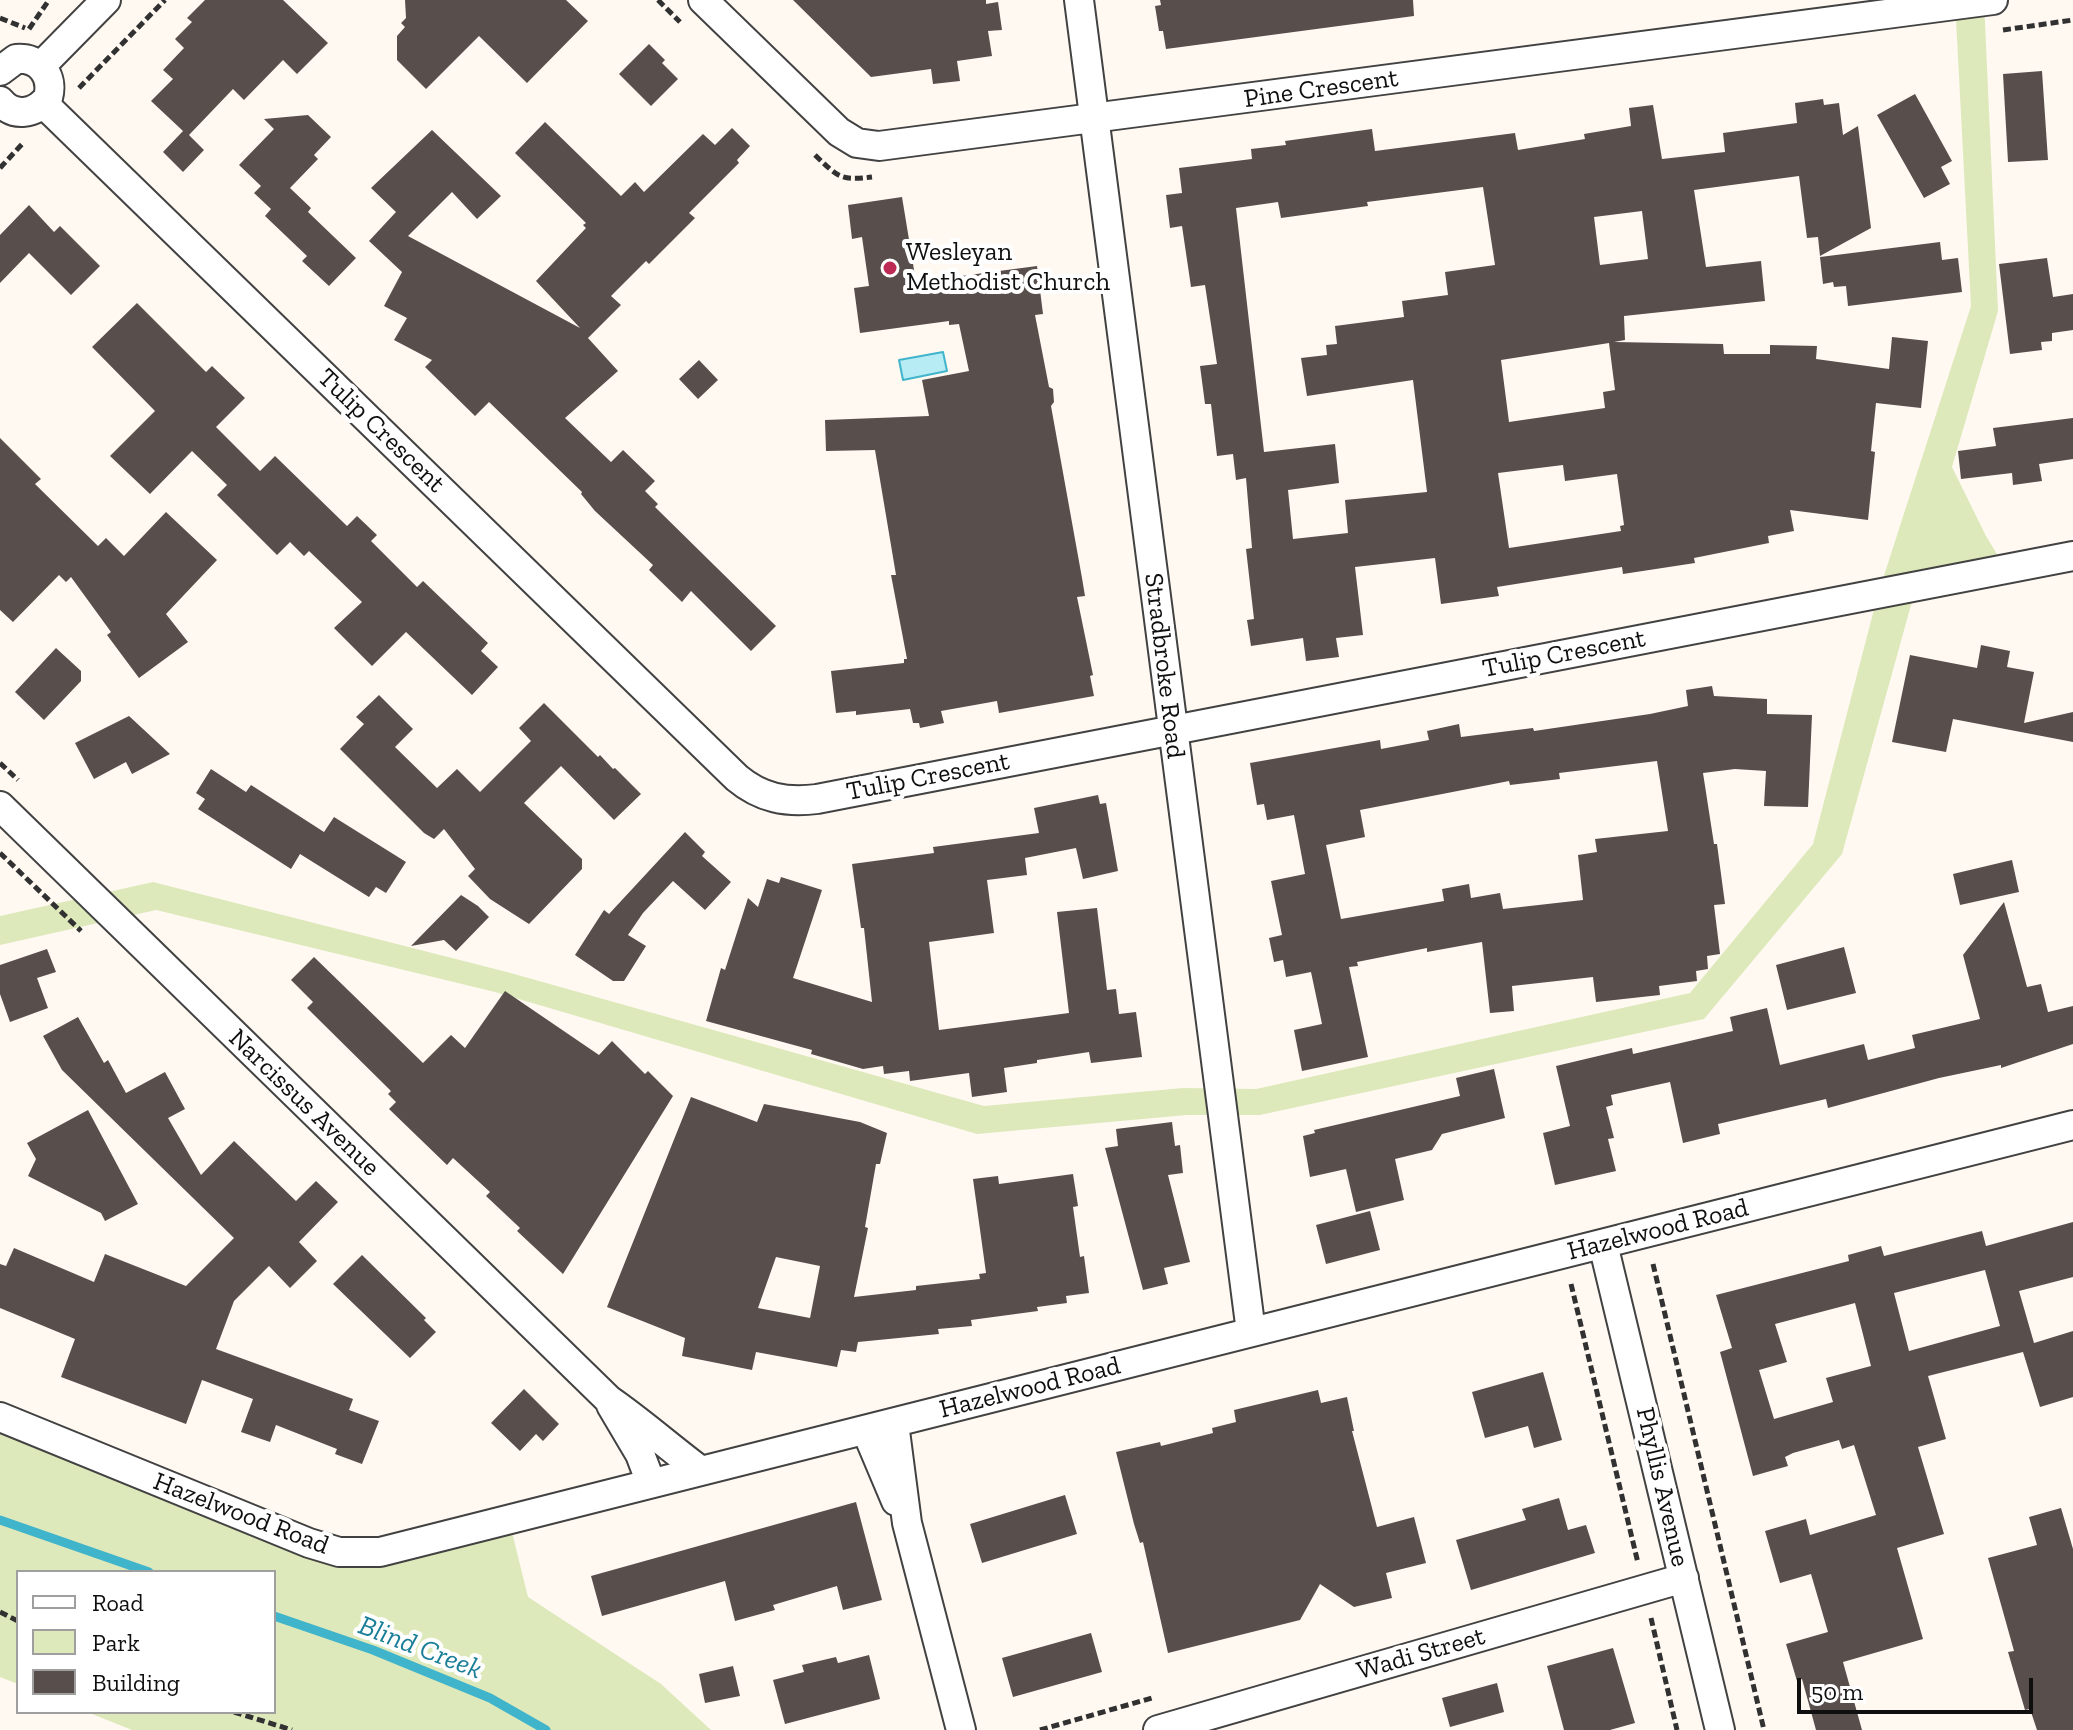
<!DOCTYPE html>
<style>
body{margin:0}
#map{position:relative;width:2073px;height:1730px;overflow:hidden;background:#fff9f2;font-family:"Zilla Slab",serif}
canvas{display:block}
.legend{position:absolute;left:16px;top:1570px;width:260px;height:144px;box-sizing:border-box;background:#fff;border:2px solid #9f9f9f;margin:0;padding:10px 14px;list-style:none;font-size:24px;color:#0f0f0f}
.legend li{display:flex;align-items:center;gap:16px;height:40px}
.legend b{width:40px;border:2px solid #9f9f9f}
.scale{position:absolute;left:1797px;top:1678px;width:236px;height:36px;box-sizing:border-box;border:4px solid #0f0f0f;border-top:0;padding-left:10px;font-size:24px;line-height:28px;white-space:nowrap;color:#0f0f0f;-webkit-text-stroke:6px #fff;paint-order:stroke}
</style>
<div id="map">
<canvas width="2073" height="1730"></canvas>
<ul class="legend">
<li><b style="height:10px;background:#fff"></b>Road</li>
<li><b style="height:22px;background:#dee9bb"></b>Park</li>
<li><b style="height:22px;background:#584e4c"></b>Building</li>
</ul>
<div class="scale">50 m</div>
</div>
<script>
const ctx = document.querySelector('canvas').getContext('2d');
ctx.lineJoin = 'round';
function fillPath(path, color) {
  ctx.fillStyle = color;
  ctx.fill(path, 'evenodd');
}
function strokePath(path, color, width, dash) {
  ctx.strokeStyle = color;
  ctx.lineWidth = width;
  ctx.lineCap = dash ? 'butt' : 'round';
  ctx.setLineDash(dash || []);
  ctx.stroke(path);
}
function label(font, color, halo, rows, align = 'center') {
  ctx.font = font + ' "Zilla Slab",serif';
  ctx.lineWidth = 8;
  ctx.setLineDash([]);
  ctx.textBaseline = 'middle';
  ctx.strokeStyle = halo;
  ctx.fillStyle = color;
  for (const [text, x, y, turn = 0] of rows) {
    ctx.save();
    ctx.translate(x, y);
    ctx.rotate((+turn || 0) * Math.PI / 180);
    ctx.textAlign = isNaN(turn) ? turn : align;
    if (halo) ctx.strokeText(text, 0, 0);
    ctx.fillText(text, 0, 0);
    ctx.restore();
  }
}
const green = new Path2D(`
 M1955 0H1984L1998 311 1952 467 1986 536 2006 569 1916 587 1842 854 1704 1019 1260 1115H1187L977 1134 495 992 156 910 0 945V916L153 882 507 972 984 1106 1183 1088 1256 1089 1690 993 1813 844 1878 594 1971 306Z
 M0 1417 324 1548 509 1520 528 1597 661 1684 711 1730H132L87 1712H274V1572H18V1684L0 1677Z`);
const water = new Path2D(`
 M943 352 947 371 903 380 899 360Z`);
const stream = new Path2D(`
 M0 1520 149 1572
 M274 1616 373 1650 490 1698 546 1730`);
const building = new Path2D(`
 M205 0H283L328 43 297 74 283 60 244 100 233 89 189 135 204 150 183 172 163 152 183 131 151 101 173 79 163 70 184 48 175 39 192 22 187 18Z
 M405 0H566L588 21 527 83 479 36 426 89 397 60V36L405 27 401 23 406 18Z
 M793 0H986V4L998 2 1002 30 988 31 992 56 957 61 960 81 933 84 931 69 871 77Z
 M1160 0H1413L1414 16 1166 49 1163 31H1159L1155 6 1161 5Z
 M649 44 665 60 662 63 678 79 651 106 619 74Z
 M2042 71 2048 160 2008 162 2003 74Z
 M1915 94 1952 161 1941 167 1950 184 1924 198 1877 115Z
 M1823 99 1824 105 1839 103 1843 135 1858 126 1871 228 1820 256 1818 237 1807 238 1799 176 1694 190 1706 267 1761 261 1765 301 1624 316 1625 340 1614 342 1723 344 1724 354H1770V345L1817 346 1816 359 1889 369 1892 337 1928 341 1921 408 1876 403 1871 451 1875 452 1868 520 1790 510 1794 531 1768 536 1769 543 1694 558 1695 563 1623 574 1622 567 1497 587 1499 596 1441 604 1435 558 1355 567 1363 635 1336 638 1339 657 1306 661 1303 638 1251 646 1247 620 1254 619 1246 549 1252 548 1246 478 1236 480 1233 454 1217 456 1211 404H1205L1200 366 1217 364 1205 285 1191 287 1182 226 1170 228 1166 195 1182 193 1179 168 1252 159 1251 149 1286 145 1285 141 1372 129 1375 151 1515 133 1518 150 1585 139 1584 134 1631 126 1629 108 1653 105 1662 159 1725 152 1723 133 1797 123 1795 103ZM1483 187 1495 265 1445 272 1448 295 1402 301 1404 317 1335 326 1337 344 1326 345 1327 355 1301 358 1307 396 1413 380 1427 492 1345 500 1348 533 1293 539 1288 490 1339 483 1335 444 1264 452 1236 208 1278 202 1281 218 1368 206 1367 202ZM1642 211 1648 259 1600 265 1594 217ZM1609 343 1615 390 1603 392 1605 408 1509 422 1501 360ZM1563 465 1565 481 1617 474 1624 525 1620 526 1621 531 1509 548 1498 473Z
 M308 115 331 137 314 155 318 159 290 188 311 208 308 212 356 258 329 286 302 261 307 256 265 216 271 209 254 193 261 186 239 165 274 129 264 119Z
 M545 122 621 196 635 182 644 192 703 134 715 145 732 128 750 146 737 160 739 163 689 213 695 218 649 264 646 261 611 296 621 305 588 338 618 371 565 418 611 462 623 450 655 481 645 491 658 504 655 507 776 626 751 651 691 591 682 602 649 570 653 565 595 511 581 494 582 492 489 402 475 416 425 367 432 360 394 340 407 318 384 306 402 272 369 241 396 212 371 188 432 130 501 196 477 219 452 192 408 236 580 328 536 281 586 228 583 225 586 223 515 153Z
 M902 197 916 282 1037 266 1043 314 1035 315 1049 387 1053 389 1054 402 1051 406 1082 578 1085 596 1077 597 1093 675 1090 676 1094 696 999 713 997 701 941 711 944 723 920 728 919 723H913L910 709 856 715V711L836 713 831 671 904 663V659H907L891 575H896L875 450 826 451 825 420 929 416 922 380 969 371 959 324 949 325V321L860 333 854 288 869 286 862 237 852 239 848 205Z
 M29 205 54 232 60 226 100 266 71 295 29 253 0 283V235Z
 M1940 242 1942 260 1958 258 1962 292 1848 306 1846 286 1834 287 1833 282 1823 284 1820 257Z
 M2047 258 2053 297 2073 294V330L2052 333V341L2041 342 2042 350 2010 354 1999 264Z
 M137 303 206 372 212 366 245 398 216 427 260 471 275 456 347 526 357 516 377 535 371 541 417 587 423 581 488 643 481 651 498 667 472 695 406 632 372 666 334 628 362 602 309 551 304 556 290 542 277 555 217 495 227 485 192 451 150 494 110 456 155 411 92 347Z
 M699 360 718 380 698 399 679 379Z
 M2073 418V459L2039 464 2042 481 2013 485 2012 473 1961 479 1958 451 1996 446 1993 428Z
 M0 438 41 479 35 484 98 546 106 538 124 556 166 512 217 560 166 614 188 642 139 678 107 635 111 632 71 577 66 582 59 575 13 622 0 610Z
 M1981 645 2010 651 2007 667 2034 672 2024 723 2073 712V742L1953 719 1946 752 1892 742 1910 655 1977 668Z
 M56 648 81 671V681L44 720 15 692Z
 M1712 686 1714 696 1767 699V714L1812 715 1808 807 1764 806 1766 771 1735 769 1703 773 1714 844H1717L1725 904 1714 905 1720 954 1707 956 1708 969 1696 971 1697 981 1659 986 1660 995 1596 1002 1593 977 1512 986 1514 1011 1490 1013 1482 942 1427 952V948L1357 962 1358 966 1349 967 1368 1057 1302 1071 1294 1030 1322 1024 1311 972 1286 977 1283 960 1274 962 1269 938 1282 935 1271 881 1305 874 1294 815 1267 820 1264 804 1257 805 1250 763 1380 740 1381 749 1429 740 1427 731 1459 724 1461 737 1533 728 1534 731 1650 714 1688 706 1686 690ZM1657 761 1668 831 1595 839 1597 852 1578 855 1583 900 1503 909 1500 893 1471 898 1469 884 1442 889 1444 901 1341 919 1326 845 1365 837 1360 810 1509 781 1510 785 1560 779 1559 773Z
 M379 695 413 729 395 747 437 788 457 769 480 792 531 741 519 728 544 703 598 757 600 755 613 769 615 768 641 794 614 820 561 766 524 803 582 859V869L529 924 490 899 468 876 475 869 444 829 434 839 424 833 340 749 364 724 356 717Z
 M129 716 170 754 132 774 126 762 94 779 75 743Z
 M211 769 246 792 251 785 324 832 334 817 406 862 386 893 376 887 369 897 300 854 291 869 198 809 205 799 196 793Z
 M1098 795 1100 804 1106 803 1118 871 1083 879 1076 848 1025 858 1027 875 987 880 994 933 929 942 939 1030 1069 1013 1057 912 1097 908 1107 990 1116 989 1119 1014 1136 1012 1142 1057 1091 1063 1089 1052 1037 1060V1063L1004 1068 1007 1092 972 1097 969 1073 910 1081 909 1071 884 1074 883 1066 863 1069 811 1054 812 1050 706 1021 721 968 725 970 748 898 758 907 767 879 779 883 781 877 822 890 793 978 872 1002 864 928H861L852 864 934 853 933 847 1039 833 1034 808Z
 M685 832 705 852 702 856 731 882 705 910 673 881 643 913 628 935 646 946 624 981H613L575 955 604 910 609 914Z
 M2012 860 2019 892 1960 905 1953 874Z
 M461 895 478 906 489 917 456 951 444 940 411 946Z
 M2004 902 2027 987 2041 984 2048 1012 2073 1006V1044L2001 1068V1065L1939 1078 1828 1108 1826 1099 1718 1124 1720 1134 1683 1143 1670 1082 1611 1095 1613 1105 1606 1107 1614 1138 1608 1139 1616 1171 1555 1185 1543 1133 1570 1126 1556 1066 1632 1048 1633 1054 1733 1031 1730 1017 1767 1008 1780 1065 1864 1044 1868 1060 1915 1048 1912 1035 1980 1019 1963 955Z
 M1844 947 1856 993 1787 1010 1776 965Z
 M47 949 56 972 37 978 48 1008 10 1022 0 994V965Z
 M314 957 423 1063 451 1035 465 1048 505 991 599 1055 612 1041 645 1074 648 1071 673 1096 563 1274 517 1231 520 1228 486 1196 490 1192 453 1158 447 1165 389 1109 396 1102 388 1094 391 1091 307 1008 313 1002 291 980Z
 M78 1017 104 1063 108 1060 126 1093 165 1072 185 1109 168 1118 201 1175 234 1141 296 1201 316 1181 338 1202 299 1242 317 1261 290 1288 269 1266 234 1301 216 1349 353 1399 349 1410 379 1421 362 1464 335 1454 337 1449 276 1425 270 1442 241 1432 253 1399 202 1380 186 1424 61 1377 75 1339 0 1308V1264L6 1266 14 1248 94 1282 105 1254 186 1286 234 1238 62 1070 43 1036Z
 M1494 1069 1505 1118 1442 1134 1432 1150 1395 1159 1404 1200 1356 1212 1346 1169 1310 1177 1303 1136 1315 1133 1314 1130 1460 1096 1456 1078Z
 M691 1097 757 1122 764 1104 860 1122 887 1133 880 1164H876L865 1227 868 1228 854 1297 916 1290V1286L980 1279 979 1274 986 1273 973 1179 998 1176 999 1184 1073 1174 1078 1206 1073 1207 1080 1257 1084 1256 1089 1293 1066 1296 1067 1303 1037 1307 1038 1311 971 1320 972 1326 938 1329 939 1334 858 1342 856 1352 841 1350 837 1367 756 1352 752 1370 682 1356 685 1338 607 1307ZM776 1257 820 1266 810 1318 758 1308Z
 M88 1110 138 1204 105 1221 101 1213 28 1176 36 1159 27 1143Z
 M1172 1122 1175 1146 1180 1145 1183 1173 1168 1175 1190 1262 1164 1268 1168 1284 1143 1290 1105 1148 1118 1146 1116 1129Z
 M1370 1211 1380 1250 1326 1264 1316 1225Z
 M2073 1222V1277L2019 1291 2034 1343 2073 1331V1397L2040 1407 2023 1352 1928 1376 1946 1439 1918 1447 1944 1534 1897 1548 1923 1639 1843 1662 1862 1730H1816L1802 1679 1797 1681 1786 1644 1828 1632 1811 1574 1780 1583 1765 1531 1806 1519 1810 1535 1876 1515 1854 1445 1842 1449 1839 1440 1793 1453 1785 1457 1788 1466 1753 1476 1720 1352 1732 1348 1716 1295 1849 1261 1848 1255 1881 1246 1884 1256 1982 1231 1986 1246ZM1985 1270 2000 1326 1909 1351 1894 1293ZM1855 1303 1871 1366 1826 1378 1833 1402 1774 1419 1759 1370 1787 1362 1775 1324Z
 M362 1255 426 1318 424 1320 436 1332 410 1358 333 1284Z
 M1543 1372 1562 1440 1534 1448 1528 1426 1485 1438 1472 1392Z
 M524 1389 559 1424 543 1441 536 1434 520 1451 491 1423Z
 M1318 1390 1321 1403 1347 1397 1354 1431H1352L1377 1527 1414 1517 1426 1563 1386 1573 1392 1598 1354 1607 1320 1584 1300 1620 1168 1653 1143 1542 1140 1543 1134 1524 1116 1452 1160 1442 1161 1446 1213 1433 1212 1428 1236 1422 1234 1410Z
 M1065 1495 1077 1534 982 1563 970 1524Z
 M1559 1498 1568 1530 1586 1525 1595 1553 1471 1590 1456 1540 1526 1520 1522 1509Z
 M856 1502 882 1600 843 1610 837 1586 773 1605 775 1610 735 1621 725 1581 602 1616 591 1576Z
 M2061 1508 2073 1549V1730H2037L2030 1709 2025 1710 2008 1652 2014 1651 1988 1558 2037 1545 2029 1517Z
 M1091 1633 1102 1672 1013 1697 1002 1658Z
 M1613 1648 1635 1723 1610 1730H1564L1547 1666Z
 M869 1655 880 1699 785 1724 773 1680 804 1672 802 1665 836 1657 838 1663Z
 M733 1666 740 1696 705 1703 699 1674Z
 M1497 1683 1504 1712 1450 1727 1442 1698Z`);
const path = new Path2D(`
 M658 0 680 22
 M0 18 25 28
 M29 29 49 0
 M2003 30 2073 20
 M79 88 165 0
 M815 155C838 177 840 181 872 177
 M0 168 24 142
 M0 763 18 780
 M0 853 81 931
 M1653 1264 1764 1730
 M1571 1284 1638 1563
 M0 1612 18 1621
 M1651 1618 1677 1730
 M234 1712 292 1730
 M1040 1730 1152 1698`);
const street = new Path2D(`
 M703 0 839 132 857 143 879 146 1993 0
 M1079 0 1251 1332
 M41 66 106 0
 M0 71 16 59C40 57 54 76 48 98 35 114 14 118 0 101
 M43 103 737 778C761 798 786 803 817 799L2073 556
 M0 806 609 1400C641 1422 670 1448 701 1471
 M1603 1244 1720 1730
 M611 1405 640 1454 651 1483
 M0 1417 309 1543 339 1552H380L2073 1125
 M894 1423 907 1523 961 1730
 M866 1430 896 1501
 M1158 1730 1684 1578`);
const markers = [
 [890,268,8,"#bd2a53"]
];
const streetNames = [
 ["Pine Crescent",1321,89,-8],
 ["Tulip Crescent",381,431,44],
 ["Tulip Crescent",1564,654,-11],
 ["Stradbroke Road",1164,666,83],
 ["Tulip Crescent",928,777,-11],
 ["Narcissus Avenue",304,1103,44],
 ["Hazelwood Road",1658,1230,-14],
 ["Hazelwood Road",1030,1388,-14],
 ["Phyllis Avenue",1662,1487,77],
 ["Hazelwood Road",241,1514,21],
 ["Wadi Street",1421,1654,-16]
];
const poiNames = [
 ["Wesleyan",906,253],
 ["Methodist Church",906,283]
];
const waterNames = [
 ["Blind Creek",420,1648,21]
];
fillPath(green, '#dee9bb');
fillPath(water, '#b7ecf5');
strokePath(water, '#40b4ca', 2);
strokePath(stream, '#40b4ca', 9);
fillPath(building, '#584e4c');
strokePath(street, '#424242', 32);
strokePath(path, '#313131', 5, [8, 4]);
strokePath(street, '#fff', 28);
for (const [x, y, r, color] of markers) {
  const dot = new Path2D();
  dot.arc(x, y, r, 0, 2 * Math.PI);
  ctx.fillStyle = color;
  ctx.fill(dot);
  strokePath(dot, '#fff', 3);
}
label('26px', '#0f0f0f', '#fff', streetNames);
label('26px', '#0f0f0f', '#fff', poiNames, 'left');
label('italic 28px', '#1a7e98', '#fff', waterNames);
</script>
